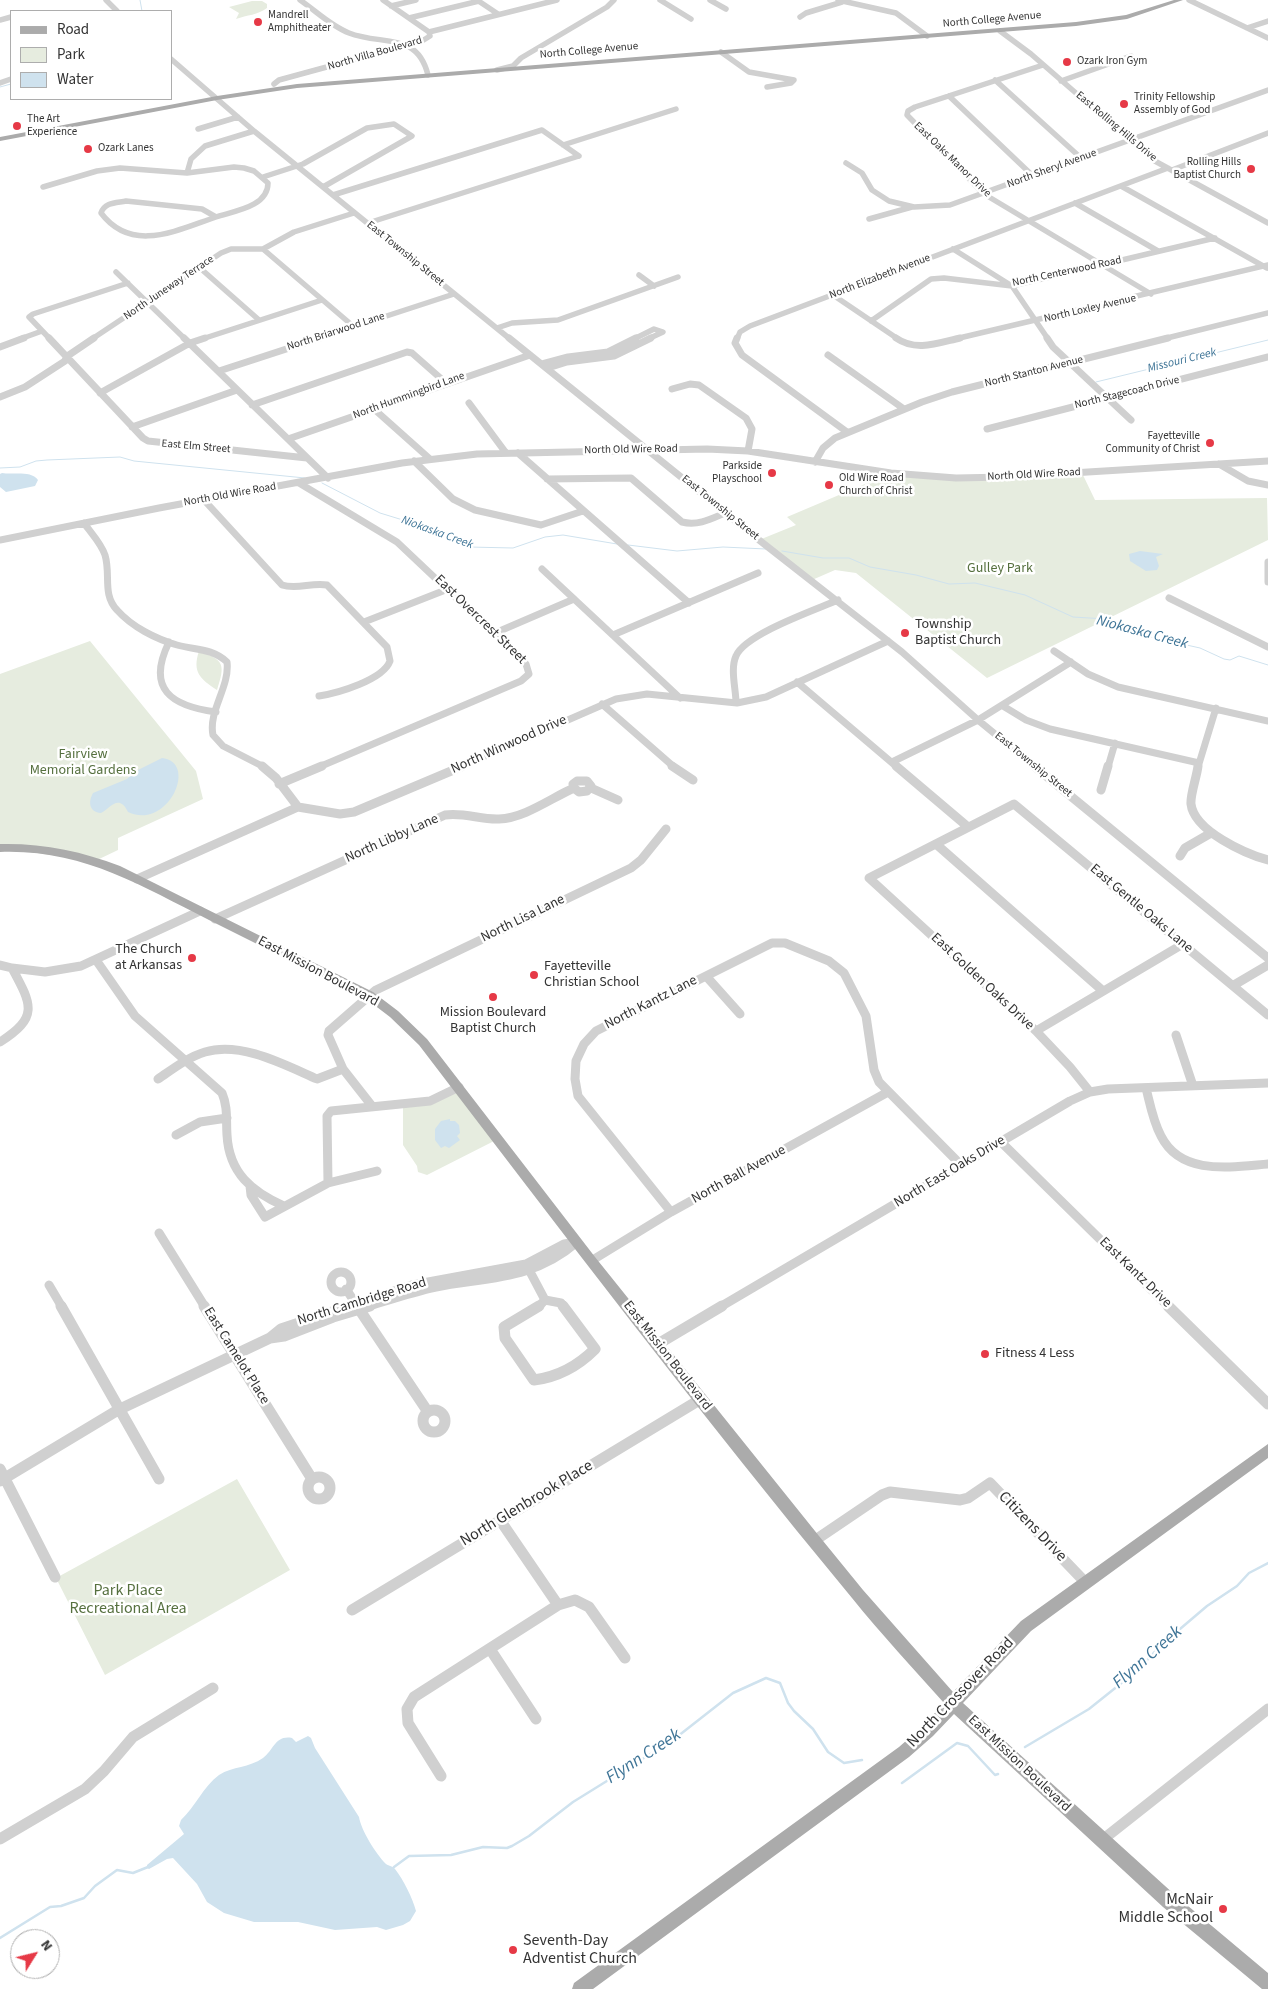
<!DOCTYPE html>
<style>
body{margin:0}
#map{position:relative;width:1268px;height:1989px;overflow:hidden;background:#fff;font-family:"Source Sans 3",sans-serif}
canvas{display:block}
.legend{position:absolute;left:10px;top:10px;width:162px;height:90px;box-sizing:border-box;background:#fff;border:1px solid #adadad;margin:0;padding:6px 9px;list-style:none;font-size:15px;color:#333}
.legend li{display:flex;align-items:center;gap:10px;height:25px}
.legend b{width:25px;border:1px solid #adadad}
.north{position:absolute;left:10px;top:1929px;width:50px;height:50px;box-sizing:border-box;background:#fff;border:1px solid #adadad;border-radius:50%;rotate:54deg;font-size:14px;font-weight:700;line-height:20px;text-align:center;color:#333}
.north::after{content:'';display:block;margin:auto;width:18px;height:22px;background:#e63946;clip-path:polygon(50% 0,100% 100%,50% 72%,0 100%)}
</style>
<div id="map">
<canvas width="1268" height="1989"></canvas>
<ul class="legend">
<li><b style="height:6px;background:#ababab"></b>Road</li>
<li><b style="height:14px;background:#e6ecdf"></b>Park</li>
<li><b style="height:14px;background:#cfe2ee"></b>Water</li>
</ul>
<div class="north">N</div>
</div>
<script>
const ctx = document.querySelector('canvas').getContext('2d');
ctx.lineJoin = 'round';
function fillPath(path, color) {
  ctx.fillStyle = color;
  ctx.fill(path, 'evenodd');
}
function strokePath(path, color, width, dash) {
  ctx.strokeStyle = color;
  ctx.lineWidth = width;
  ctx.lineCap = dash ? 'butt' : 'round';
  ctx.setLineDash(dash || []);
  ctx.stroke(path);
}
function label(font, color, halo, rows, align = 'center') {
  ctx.font = font + ' "Source Sans 3",sans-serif';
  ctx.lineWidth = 5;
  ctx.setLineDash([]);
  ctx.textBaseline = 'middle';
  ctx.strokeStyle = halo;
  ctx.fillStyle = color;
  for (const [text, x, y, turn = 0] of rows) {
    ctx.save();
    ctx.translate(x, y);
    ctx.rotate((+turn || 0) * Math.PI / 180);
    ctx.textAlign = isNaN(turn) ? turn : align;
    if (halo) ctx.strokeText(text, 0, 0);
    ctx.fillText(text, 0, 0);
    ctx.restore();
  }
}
const green = new Path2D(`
 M252 1H262L267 4V8C258 15 247 15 236 19L239 13 229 7Z
 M891 473 918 476 1082 473 1095 500 1267 498 1268 540 987 678 856 573 835 570 812 580 759 540 796 525 787 517Z
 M90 641 196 771 203 799 118 838V850L95 861 0 848V674Z
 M199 651C225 660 225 665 217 690 200 679 192 672 199 651Z
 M459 1087 498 1139 427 1175 418 1172 417 1166 403 1145V1104L430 1101Z
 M237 1479 290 1570 105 1675 56 1578Z`);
const water = new Path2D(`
 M2 473C13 475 31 470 38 480L35 486 6 492 0 487V474Z
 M1140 551 1163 554 1156 557 1159 566 1157 570 1146 571 1130 561 1129 554Z
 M162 758C199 762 168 831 128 812 119 793 110 808 101 813 89 812 88 802 93 793L127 779 134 772Z
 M450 1119V1121H455L459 1125 460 1133 457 1136 460 1140 449 1148 445 1146 441 1148 435 1140V1129L441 1121Z
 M308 1736 311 1738 315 1748 359 1817C361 1830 376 1854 386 1864 389 1866 393 1866 395 1869 403 1879 413 1899 416 1911L410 1921 403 1925 386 1930 377 1927 335 1930 298 1922H254L224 1913 207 1902 197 1884 173 1858 167 1859 149 1869 147 1868V1865L184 1834 179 1826 181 1820C195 1807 203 1787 219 1775 233 1766 249 1768 263 1758 274 1750 275 1735 292 1738L296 1742Z`);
const streamFar1 = new Path2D(`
 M140 0 142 11
 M0 87 11 84
 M1096 382 1268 340
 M0 468 20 467 36 461 47 460 120 457 134 461 305 478
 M322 483 380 513 455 536 469 547 513 548 545 537 563 535 617 544
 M628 545 677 551 723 547 766 549
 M782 551 823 558H849L870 567 916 575 949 584 975 583 1025 595 1073 617 1106 619 1119 628 1133 633 1200 648 1224 659 1230 660 1239 656 1268 665`);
const stream = new Path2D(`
 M1025 1747 1089 1709 1139 1669 1160 1646 1207 1606 1237 1586 1249 1573 1268 1563
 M902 1783 957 1743 968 1746 995 1775 998 1774
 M394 1867 409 1856 451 1855 483 1847 507 1848 512 1846 529 1836 573 1802 673 1740 733 1693 766 1678 780 1683 788 1703 794 1711 813 1729 828 1752 844 1763 862 1760
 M0 1938 50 1907 61 1906 84 1898 95 1886 117 1870 133 1873 148 1867`);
const minorFar3 = new Path2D(`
 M106 0 117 11
 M300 0C316 11 331 26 349 33 382 46 417 31 428 75
 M383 0 429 32
 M477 0 498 14
 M660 0 691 19
 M710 0 726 9
 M838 0 896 13 927 36
 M1189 0 1268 38
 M391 6 416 0
 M800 17 806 13 842 2
 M409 18 479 1
 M0 20 11 17
 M1247 28 1268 21
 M1000 31 1031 54 1153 160 1268 223
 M721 52 749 72 794 80 791 83 767 87
 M171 59 254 131 510 339
 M1043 65 915 107 908 111 907 115 984 194 1151 294
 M497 70 513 66 521 58 607 7 614 0
 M995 80 1081 158
 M1061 81 1131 56
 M0 83 11 79
 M274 84 279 80 422 41 430 36 429 32 557 0
 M949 96 1033 176
 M198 129 238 117
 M563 145 676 109
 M846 163 862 173 872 190 889 201 914 207 950 205 1268 90
 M1172 170 1268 133
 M187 173 191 159 205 146 254 131
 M263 177 303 164 367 128 394 124 412 136 323 187
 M1121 186 1267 268
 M43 187 97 171 120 168 187 173 234 167 244 168 254 171 268 183C268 207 234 211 216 217
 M333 195 542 130 579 156
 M126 201 202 209 216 217C177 230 132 254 101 213 105 202 116 203 126 201Z
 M1075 203 1158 251
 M869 219 912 207
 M368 223 579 156
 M263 249 353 326
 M953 249 1012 286 1048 339
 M200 268 259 320
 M116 272 185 339
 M639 275 654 286
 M833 295 898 339
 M871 321 931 279 944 278 1012 286 1215 238
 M497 328 512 323 558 320 678 277
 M20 339 42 331
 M50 339 29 317 33 314 128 283
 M92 339 221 253 231 249H263L294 232 354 213
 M202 339 322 300
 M316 339 454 294
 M634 339 654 329 663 332 648 339
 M737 339 740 332 750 326 1168 168
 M955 339 1268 265
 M1163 339 1268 313`);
const minorFar2 = new Path2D(`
 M49 338 143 438 148 441 307 458
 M184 338 328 478
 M509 338 759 540 902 652 978 720 1035 767
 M737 338 735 343 742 355 847 432
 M896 338C916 352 938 343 960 338
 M1047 338 1053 347 1131 420
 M0 347 24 338
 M828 355 904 409
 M542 364 568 357 608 352 636 338
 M548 368 567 362 614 356 651 338
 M219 371 320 338
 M672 389 690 384 699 385 746 418 752 429 748 451
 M100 393 190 343 205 338
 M0 397 25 387 65 361 66 357 94 338
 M469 403 506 453
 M252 405 407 352 412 353 446 383
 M374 409 430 459
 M132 427 237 390
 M987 429 1268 357
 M288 439 530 355
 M518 453 689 603
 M414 461 453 499 475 510 541 525 583 511
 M815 462 823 448 835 438 922 402 952 392 1168 338
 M1219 464 1248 481 1268 485
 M547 479 631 478 682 522C698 526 711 519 725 513
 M299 483 397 542 526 664 529 674 521 681 319 767
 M204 500 282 585C297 590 312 582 327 585L387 647 390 661C383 680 338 693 319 696
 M84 523C91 533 101 543 105 555 111 575 102 594 117 610 132 627 156 639 177 645 195 650 212 648 227 662 230 687 208 711 213 735L223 746 264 767
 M0 540 159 508 402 463 477 454 707 449 748 451 891 473 956 478 1006 477 1268 461
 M1268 562V582
 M542 569 680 698
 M1169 598 1268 647
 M364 622 448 589
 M495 633 574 599
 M613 635 758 573
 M169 642C146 689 171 706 216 712
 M1054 651 1088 674 1118 687 1268 721
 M797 682 897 767
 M736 703C736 689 730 669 736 656 745 634 815 610 838 600
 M602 704 674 767
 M1003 706 1026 720 1050 729 1199 763
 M892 762 978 720 1071 662
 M460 767 616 699 647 694 737 703 766 697 888 641
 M1108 767 1115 743
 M1198 767 1216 708`);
const minorFar1 = new Path2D(`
 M262 766 276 778 298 807
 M672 766 693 780
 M896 766 968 827
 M1034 766 1268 958
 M1198 766C1197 776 1190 795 1191 804 1194 831 1246 854 1268 860
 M577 781H587L591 786 587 791 579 792 574 788 573 784Z
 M279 784 322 766
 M591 788 618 800
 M1101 790 1108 766
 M936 844 1103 991
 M1180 856 1185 848 1211 833
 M137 879 298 807 340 814 354 812 463 766
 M215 919 445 815C464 812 481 820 499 819 525 818 551 798 574 788
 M96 960 135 1016 222 1093C228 1107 226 1120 227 1135 229 1173 252 1192 284 1206
 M0 965 12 968
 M706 976 740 1014
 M1234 985 1268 965
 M1036 1031 1183 944
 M1176 1035 1193 1086
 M0 1042C39 1017 32 1005 12 968L45 972 81 966 200 911
 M158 1079C173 1069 188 1057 205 1052 241 1041 285 1065 317 1079L343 1069
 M1146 1088C1150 1104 1153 1121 1161 1136 1181 1176 1231 1167 1268 1164
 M1090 1092 1070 1067 1036 1031 869 878 1014 804 1268 1015
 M372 1106 343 1069 328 1035 329 1031 376 990 631 868 641 860 666 829
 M176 1135 200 1122 227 1118
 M1001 1142 1169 1307
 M328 1183 327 1116 331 1111 430 1101 459 1087
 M250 1186 251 1195 265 1217 328 1183 377 1171
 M671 1212 578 1096 575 1079 576 1061 584 1044 596 1031 772 943H785L829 961 844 973 866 1016 874 1070 879 1082 961 1165
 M159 1233 205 1307
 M591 1261 671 1212 888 1092
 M527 1266 545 1300
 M331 1282a10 10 0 1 1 20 0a10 10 0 1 1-20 0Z
 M49 1285 62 1307
 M346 1289 358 1307
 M346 1307 412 1285 526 1264 564 1244 577 1242
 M366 1307C389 1300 412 1292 436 1287 489 1277 533 1280 577 1242
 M538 1307 545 1300 561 1303 564 1307
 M720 1307 1070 1101 1090 1092 1108 1089 1268 1083`);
const minor = new Path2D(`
 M61 1306 159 1479
 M204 1306 312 1479
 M357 1306 428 1412
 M539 1306 504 1327 505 1338 534 1380C558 1377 578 1366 595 1349L563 1306
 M1168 1306 1268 1404
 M270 1338 284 1336 333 1317 370 1306
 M658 1344 722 1306
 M423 1421a11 11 0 1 1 22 0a11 11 0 1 1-22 0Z
 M0 1469 55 1577
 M308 1488a11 11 0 1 1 22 0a11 11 0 1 1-22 0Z
 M0 1481 118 1410 270 1338 281 1329 350 1306
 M500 1520 558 1605
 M814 1541 882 1495 890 1492 960 1500 968 1498 990 1483 1085 1582
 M352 1610 701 1399
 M490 1649 536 1719
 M441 1776 408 1723 407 1709 414 1697 558 1605 575 1600 589 1607 625 1658
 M0 1839 85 1789 104 1771 133 1737 213 1688
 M1101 1841 1268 1709`);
const major = new Path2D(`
 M1174 0H1183L1127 19 1076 26 297 88 217 100 0 141V137L217 96 297 84 1076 22 1126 15Z
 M0 844C42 843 81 851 120 866L373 992 398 1011 427 1039 595 1257 819 1536 863 1590 953 1692 1021 1621 1268 1444V1458L1031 1631 963 1703 1175 1895 1268 1973V1989H1262L1163 1907 954 1714 933 1736 909 1757 593 1989H572L574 1983 899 1747 923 1726 944 1703C913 1668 881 1634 852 1598 703 1418 561 1231 419 1045L390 1017 365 998C313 972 261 946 209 920 139 885 82 849 0 852Z`);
const markers = [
 [258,22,5,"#e63946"],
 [1067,62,5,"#e63946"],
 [1124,104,5,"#e63946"],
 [17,126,5,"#e63946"],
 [88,149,5,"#e63946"],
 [1251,169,5,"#e63946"],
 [1210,443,5,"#e63946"],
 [772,473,5,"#e63946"],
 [829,485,5,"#e63946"],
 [905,633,5,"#e63946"],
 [192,958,5,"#e63946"],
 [534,975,5,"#e63946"],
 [493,997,5,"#e63946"],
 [985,1354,5,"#e63946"],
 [1223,1909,5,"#e63946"],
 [513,1950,5,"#e63946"]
];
const farPoinames = [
 ["Mandrell",268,16],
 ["Amphitheater",268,29],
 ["Ozark Iron Gym",1077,62],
 ["Trinity Fellowship",1134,98],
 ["Assembly of God",1134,111],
 ["The Art",27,120],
 ["Experience",27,133],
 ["Ozark Lanes",98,149],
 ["Rolling Hills",1241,163,"right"],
 ["Baptist Church",1241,176,"right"],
 ["Fayetteville",1200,437,"right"],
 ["Community of Christ",1200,450,"right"],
 ["Parkside",762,467,"right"],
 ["Playschool",762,480,"right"],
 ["Old Wire Road",839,479],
 ["Church of Christ",839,492]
];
const farStreetnames = [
 ["North College Avenue",992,20,-5],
 ["North College Avenue",589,51,-5],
 ["North Villa Boulevard",375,54,-16],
 ["East Rolling Hills Drive",1116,127,40],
 ["East Oaks Manor Drive",952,160,44],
 ["North Sheryl Avenue",1052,169,-20],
 ["East Township Street",405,254,39],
 ["North Centerwood Road",1067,272,-12],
 ["North Elizabeth Avenue",880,277,-21],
 ["North Juneway Terrace",169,288,-34],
 ["North Loxley Avenue",1090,309,-13],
 ["North Briarwood Lane",336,332,-18],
 ["North Stanton Avenue",1034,372,-14],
 ["North Stagecoach Drive",1127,393,-14],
 ["North Hummingbird Lane",409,396,-20],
 ["East Elm Street",196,447,5],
 ["North Old Wire Road",631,450,-1],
 ["North Old Wire Road",1034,475,-3],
 ["North Old Wire Road",230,495,-10],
 ["East Township Street",720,508,39],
 ["East Township Street",1033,765,39]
];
const farWaternames = [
 ["Missouri Creek",1182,361,-14],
 ["Niokaska Creek",437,533,20]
];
const parkNames = [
 ["Gulley Park",1000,569],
 ["Fairview",83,755],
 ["Memorial Gardens",83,771]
];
const streetNames = [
 ["East Overcrest Street",480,620,44],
 ["North Winwood Drive",509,745,-24],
 ["North Libby Lane",392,839,-24],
 ["East Gentle Oaks Lane",1141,909,40],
 ["North Lisa Lane",523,919,-26],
 ["East Mission Boulevard",318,972,28],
 ["East Golden Oaks Drive",982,982,43],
 ["North Kantz Lane",651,1003,-27],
 ["North East Oaks Drive",950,1172,-31],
 ["North Ball Avenue",739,1175,-29],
 ["East Kantz Drive",1135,1273,44],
 ["North Cambridge Road",362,1302,-17],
 ["East Camelot Place",236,1356,58],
 ["East Mission Boulevard",667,1356,52],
 ["East Mission Boulevard",1019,1764,43]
];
const poiNames = [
 ["Township",915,625],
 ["Baptist Church",915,641],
 ["The Church",182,950,"right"],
 ["at Arkansas",182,966,"right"],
 ["Fayetteville",544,967],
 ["Christian School",544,983],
 ["Mission Boulevard",493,1013,"center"],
 ["Baptist Church",493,1029,"center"],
 ["Fitness 4 Less",995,1354]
];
const waterNames = [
 ["Niokaska Creek",1142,633,15]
];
const nearStreetnames = [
 ["North Glenbrook Place",527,1504,-31],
 ["Citizens Drive",1032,1527,46],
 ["North Crossover Road",961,1693,-46]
];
const nearParknames = [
 ["Park Place",128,1591],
 ["Recreational Area",128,1609]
];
const nearPoinames = [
 ["McNair",1213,1900],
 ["Middle School",1213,1918],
 ["Seventh-Day",523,1941,"left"],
 ["Adventist Church",523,1959,"left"]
];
const nearWaternames = [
 ["Flynn Creek",1148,1658,-41],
 ["Flynn Creek",644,1757,-33]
];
fillPath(green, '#e6ecdf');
fillPath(water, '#cfe2ee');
strokePath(streamFar1, '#cfe2ee', 1);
strokePath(stream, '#cfe2ee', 2.5);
strokePath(minorFar3, '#d0d0d0', 5.5);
strokePath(minorFar2, '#d0d0d0', 7);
strokePath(minorFar1, '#d0d0d0', 9);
strokePath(minor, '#d0d0d0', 11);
fillPath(major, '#ababab');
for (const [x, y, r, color] of markers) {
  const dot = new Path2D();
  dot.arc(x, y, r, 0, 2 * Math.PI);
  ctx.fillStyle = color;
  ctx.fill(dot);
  strokePath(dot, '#fff', 2);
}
label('11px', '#333', '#fff', farPoinames, 'left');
label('11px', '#333', '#fff', farStreetnames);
label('italic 12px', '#3f7597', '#fff', farWaternames);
label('14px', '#56703f', '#fff', parkNames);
label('14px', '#333', '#fff', streetNames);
label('14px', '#333', '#fff', poiNames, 'left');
label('italic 15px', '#3f7597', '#fff', waterNames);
label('16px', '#333', '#fff', nearStreetnames);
label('16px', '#56703f', '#fff', nearParknames);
label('16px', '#333', '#fff', nearPoinames, 'right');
label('italic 18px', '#3f7597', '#fff', nearWaternames);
</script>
